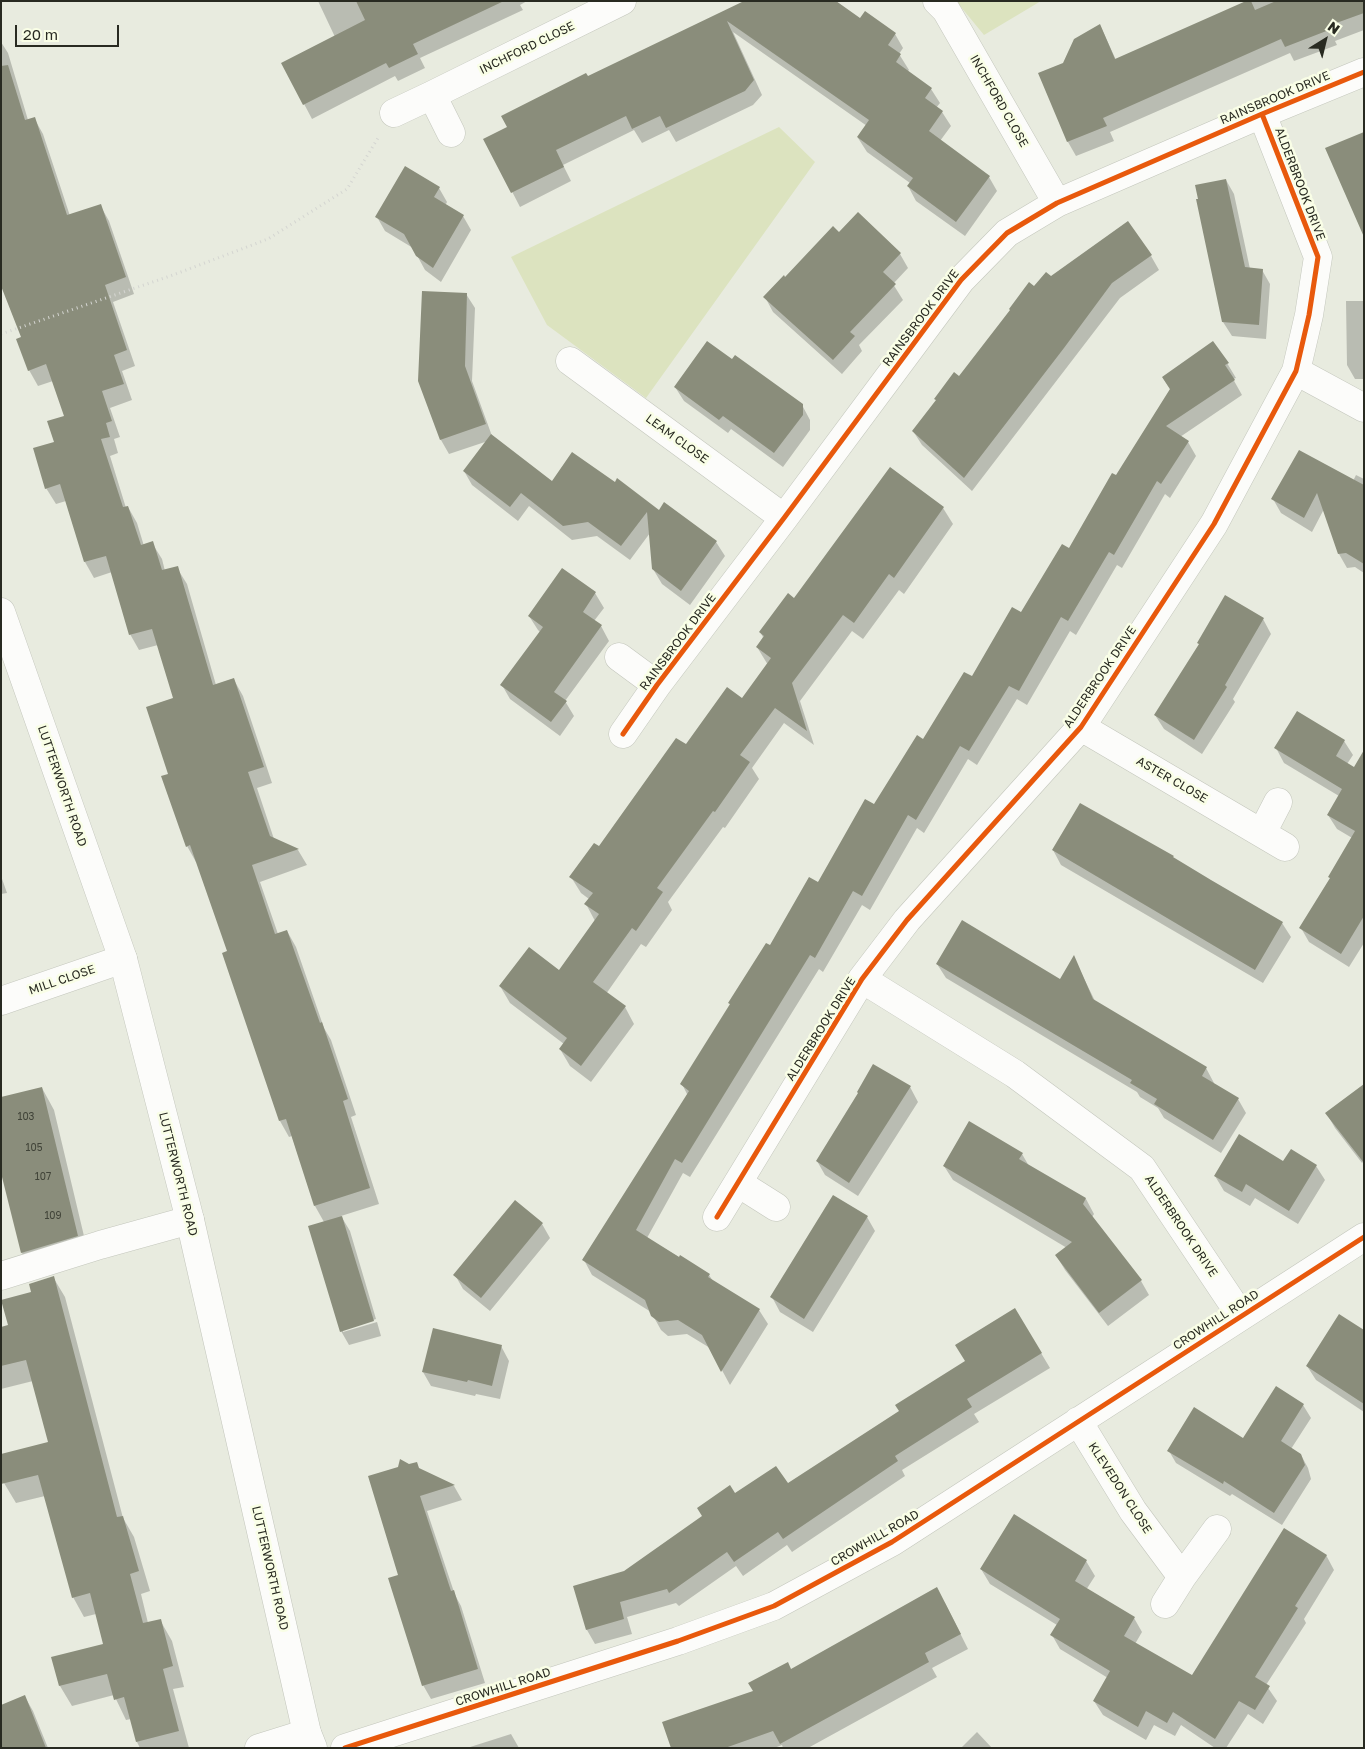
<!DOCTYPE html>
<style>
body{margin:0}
#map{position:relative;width:1365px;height:1749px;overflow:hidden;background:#e8ebdf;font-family:"Golos Text",sans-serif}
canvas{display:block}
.frame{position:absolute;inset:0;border:2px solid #282a21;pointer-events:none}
.north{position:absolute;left:1300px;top:15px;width:50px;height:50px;-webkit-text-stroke:4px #f9fee6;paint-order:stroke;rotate:36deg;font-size:14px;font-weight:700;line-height:20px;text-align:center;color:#282a21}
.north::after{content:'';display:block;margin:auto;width:18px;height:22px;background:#282a21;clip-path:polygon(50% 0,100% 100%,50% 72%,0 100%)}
.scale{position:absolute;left:15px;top:25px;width:104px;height:22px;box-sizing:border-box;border:2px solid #282a21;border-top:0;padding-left:6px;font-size:15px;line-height:18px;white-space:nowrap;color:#282a21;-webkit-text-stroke:4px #f9fee6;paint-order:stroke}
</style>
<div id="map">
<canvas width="1365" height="1749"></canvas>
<div class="frame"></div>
<div class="north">N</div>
<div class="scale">20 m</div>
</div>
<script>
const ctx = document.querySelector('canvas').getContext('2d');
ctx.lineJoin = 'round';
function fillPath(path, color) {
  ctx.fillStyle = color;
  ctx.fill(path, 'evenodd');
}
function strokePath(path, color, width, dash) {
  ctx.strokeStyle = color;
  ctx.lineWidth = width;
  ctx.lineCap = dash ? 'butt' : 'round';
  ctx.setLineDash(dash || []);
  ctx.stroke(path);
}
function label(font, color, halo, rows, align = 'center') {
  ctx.font = font + ' "Golos Text",sans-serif';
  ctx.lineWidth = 5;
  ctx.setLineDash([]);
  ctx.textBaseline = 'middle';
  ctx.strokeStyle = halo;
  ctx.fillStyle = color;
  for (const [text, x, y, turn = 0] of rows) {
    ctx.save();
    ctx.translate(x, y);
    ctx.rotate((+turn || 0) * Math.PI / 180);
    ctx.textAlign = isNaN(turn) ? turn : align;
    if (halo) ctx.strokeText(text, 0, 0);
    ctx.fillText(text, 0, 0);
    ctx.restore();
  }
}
const green = new Path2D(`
 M956 1H1041L984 35Z
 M779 127 815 162 646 398 547 325 511 257Z`);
const shadow = new Path2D(`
 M318 1H527L520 5 523 10 420 58 425 68 398 81 395 76 312 119 283 64 335 37Z
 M747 1 860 20 895 34 903 48 899 54 909 70 907 72 931 89 940 103 936 108 942 112 951 126 940 141 989 177 997 191 965 236 916 201 908 186 910 183 867 152 858 138 867 126 733 32 762 95 753 105 676 142 669 130 642 143 634 130 563 165 571 181 520 207 485 139 509 127 588 78Z
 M1248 1H1364V30L1335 41 1337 45 1294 61 1290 53 1110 132 1114 141 1076 156 1068 142 1039 74 1064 64 1100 25 1116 60Z
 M1 42 8 53 28 120 34 118 43 134 70 216 100 205 109 221 134 294 113 302 135 366 122 371 132 400 110 408 120 437 114 439 118 453 110 456 126 508 128 507 137 523 144 546 152 543 162 559 165 571 177 568 187 584 216 685 234 680 243 696 272 783 257 788 274 839 298 850 307 865 260 882 278 934 287 931 296 947 324 1028 331 1040 356 1115 351 1117 379 1204 341 1216 350 1231 376 1319 343 1330V1332L377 1322 381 1336 349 1345 341 1331 324 1222 315 1206 292 1136 289 1137 280 1121 223 954 228 952 197 862H196L187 846 170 775 174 699 158 645 139 650 130 634 112 572 94 578 85 562 66 501 56 504 46 488 55 443 65 417 53 381 38 386 29 370 23 338 1 284Z
 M1226 180 1234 194 1250 269 1262 270 1270 284 1266 339 1232 336 1223 322Z
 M439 188 447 202 445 206 463 216 471 230 441 282 425 270 413 248 385 231 377 217Z
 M839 234 900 254 908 268 893 284 903 300 859 345 862 351 842 374 773 312 765 297Z
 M1151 256 1159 270 1120 298 972 491 922 445 913 431 937 401 935 399 959 377 1035 288 1051 277Z
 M466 294 475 308 472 381 492 436 552 482 615 483 659 511 716 542 725 556 690 605 662 584 653 569 650 533 630 560 597 536 572 540 529 506 518 521 472 485 464 471 488 441 449 454 441 440 420 381Z
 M1346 301H1364V379H1355L1347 365Z
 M1227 363 1236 378 1233 379 1242 395 1180 437 1188 442 1196 456 1170 498 1165 494 1122 568 1117 565 1076 635 1070 631 1027 705 1017 699 977 765 968 759 924 833 917 828 870 910 862 905 823 972 819 969 690 1177 683 1173 647 1238 709 1275 713 1281 759 1310 768 1324 730 1385 710 1348 687 1334 668 1336 661 1330 651 1312 592 1275 584 1260 688 1096 682 1084 731 1006 729 1003 923 740 1022 614 1069 549 1171 391 1163 378Z
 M675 387 802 405 810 420V430L783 467 731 429 728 433 684 401Z
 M1356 475 1364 479V573L1355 567 1347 568 1339 554 1324 509 1312 532 1281 513 1273 499 1353 481Z
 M943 508 953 524 904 594 899 590 863 639 852 631 800 701 814 745 784 723 752 768 759 779 725 828 723 827 668 902 672 910 646 947 641 944 606 994 625 1007 634 1024 591 1082 570 1066 560 1049 564 1044 510 1003 500 986 560 972 595 921 586 904 589 899 581 893 571 877 599 848 686 746 742 700 768 665 757 647 763 637 760 632 794 600Z
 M563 569 595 593 604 608 594 621 601 626 609 641 565 701 574 716 560 736 510 699 502 685 541 633 538 630 529 616Z
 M1263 619 1271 634 1233 699 1235 702 1202 754 1164 729 1155 715 1200 645 1198 643Z
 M1344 741 1353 755 1347 764 1364 845 1337 829 1328 815 1339 796 1284 763 1276 748Z
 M1053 850 1174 859 1282 923 1291 937 1263 983 1061 865Z
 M1364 851V943L1349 967 1309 942 1301 928 1331 879 1329 877Z
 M1 876 7 893 1 894Z
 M1074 958 1095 1001 1206 1068 1214 1083 1213 1084 1238 1099 1246 1113 1221 1153 1164 1118 1158 1108 1140 1097 1137 1092 946 978 937 964 1061 981Z
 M910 1087 918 1102 858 1196 825 1175 817 1161Z
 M42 1088 54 1110 89 1257 35 1274 22 1253 2 1169Z
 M1327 1114 1364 1161 1362 1163 1335 1128Z
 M1022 1154 1029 1166 1086 1199 1094 1214 1092 1217 1141 1281 1149 1295 1108 1326 1065 1270 1056 1255 1067 1248 953 1180 944 1166Z
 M1316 1166 1325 1180 1298 1224 1255 1198 1250 1206 1224 1191 1215 1176Z
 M867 1217 875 1231 813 1332 780 1312 772 1297Z
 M542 1224 550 1238 490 1311 463 1289 455 1275Z
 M53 1277 65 1297 123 1518 134 1537 150 1591 141 1594 148 1623 160 1620 172 1641 184 1687 173 1689 189 1748H140L137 1742 131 1719 126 1720 114 1695 72 1706 60 1686 53 1658 104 1645 96 1614 84 1617 73 1597 45 1496 16 1503 4 1483 1 1472 50 1443 33 1381 1 1389V1328L9 1326 32 1293Z
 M1364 1331V1412L1316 1380 1307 1366Z
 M501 1346 509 1361 500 1399 476 1394 475 1396 431 1386 423 1372Z
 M1041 1353 1050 1368 974 1414 979 1422 902 1470 905 1476 792 1552 787 1545 743 1576 736 1566 679 1606 676 1603 627 1617 632 1634 595 1644 587 1630 575 1586 624 1572 735 1495 788 1485 900 1412 966 1362Z
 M1276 1388 1303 1405 1311 1418 1291 1449 1301 1455 1308 1468 1311 1479 1282 1525 1232 1494 1230 1496 1176 1463 1169 1451 1244 1439Z
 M409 1465 454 1486 462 1500 427 1511 455 1595 461 1606 485 1683 431 1699 423 1685 399 1576Z
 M1014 1516 1086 1561 1095 1576 1086 1590 1134 1618 1142 1632 1135 1644 1192 1676 1326 1555 1334 1570 1304 1619 1306 1623 1266 1685 1277 1701 1263 1724 1248 1714 1226 1748H1215L1181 1725 1175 1736 1154 1725 1146 1740 1103 1715 1094 1701 1108 1678 1060 1649 1052 1635 1057 1625 990 1584 981 1569Z
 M945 1603 968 1649 932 1668 937 1677 808 1748H783L782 1745 774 1748H672L754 1692 791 1671Z
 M25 1697 33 1711 48 1748H1Z
 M977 1732 992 1748H961Z
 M511 1734 519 1748H467Z`);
const building = new Path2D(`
 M356 1H504L413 44 418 54 389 68 386 63 303 105 281 63 365 20Z
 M744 1H836L860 18 865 11 896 33 888 45 901 54 896 62 932 88 925 98 943 111 929 131 990 176 956 222 907 186 913 178 857 137 869 120 727 21 754 80 745 91 666 128 660 116 632 129 626 116 556 150 564 167 511 193 483 139 507 127 501 116 586 73 588 76Z
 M1246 1H1251L1255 10 1276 1H1364V13L1328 26 1329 30 1285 47 1281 39 1103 118 1107 126 1067 142 1038 73 1063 63 1074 39 1100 24 1115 59Z
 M8 65 25 120 35 117 67 215 101 204 126 277 105 285 127 350 114 355 124 384 102 391 112 421 106 423 110 437 101 439 123 507 128 506 141 545 153 541 162 570 178 566 213 685 234 678 264 767 248 772 270 836 299 849 252 865 275 934 287 930 320 1023 322 1022 348 1099 343 1101 370 1188 314 1206 286 1119 279 1121 222 953 227 951 190 845 186 847 161 776 168 774 146 707 173 698 152 629 129 635 106 556 84 562 60 484 45 489 33 448 54 442 47 421 64 416 46 364 28 371 16 339 21 337 1 286V66Z
 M1364 132V237L1325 148Z
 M405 166 440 187 434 197 464 215 433 268 416 256 404 234 375 217Z
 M1226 179 1245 267 1263 269 1259 325 1222 322 1196 199H1198L1195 185Z
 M858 212 901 253 883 272 896 284 850 332 855 336 833 360 763 297 784 275 785 277 833 226 839 232Z
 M1128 221 1152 255 1112 283 1064 348 964 478 912 431 936 400 934 399 954 372 959 376 1010 310 1009 309 1029 282 1034 286 1046 272 1051 276Z
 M422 291 467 293 465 366 486 424 440 440 418 381Z
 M707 341 732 359 735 355 803 404V415L774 453 723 416 719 420 674 387Z
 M1213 341 1229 363 1225 365 1235 380 1166 426 1189 441 1161 484 1157 481 1114 555 1109 552 1068 621 1061 617 1019 691 1009 686 969 751 960 746 916 820 908 815 862 896 853 891 815 958 810 955 682 1163 675 1159 636 1230 679 1257 680 1255 710 1274 708 1277 760 1309 721 1372 702 1335 678 1320 659 1322 651 1316 645 1300 582 1260 689 1091 680 1084 730 1004 728 1003 766 943 770 945 809 877 818 882 865 799 874 804 917 735 923 739 964 672 972 676 1012 607 1021 612 1062 544 1069 548 1112 473 1116 475 1170 389 1162 377Z
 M491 434 552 481 572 452 615 482 617 478 659 510 664 502 717 541 681 591 652 569 647 512 621 546 588 522 563 526 521 493 510 507 463 471Z
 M1299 450 1364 485V564L1346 553 1338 554 1317 493 1304 518 1271 499Z
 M890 467 944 507 894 578 889 574 854 623 843 615 792 683 807 731 775 708 740 755 750 762 715 812 713 811 657 888 663 892 636 931 632 928 593 982 626 1006 581 1066 559 1049 567 1038 499 986 529 947 559 970 599 914 584 904 593 893 569 877 594 843 599 846 676 738 686 744 727 687 742 698 771 658 756 647 764 636 759 632 788 593 794 598Z
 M562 568 596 592 583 612 602 625 554 692 567 701 551 722 500 685 543 627 528 616Z
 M1225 595 1264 618 1225 685 1227 687 1194 740 1154 715 1199 644 1197 643Z
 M1297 711 1345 740 1336 756 1354 767 1364 750V916L1341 954 1299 928 1330 878 1328 877 1355 831 1327 815 1342 789 1274 748Z
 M1080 803 1174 856 1173 857 1211 880 1283 922 1255 970 1052 850Z
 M962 920 1060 979 1074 955 1093 999 1207 1067 1202 1076 1239 1098 1213 1140 1154 1104 1157 1099 1130 1083 1132 1080 936 964Z
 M873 1064 911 1086 849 1183 816 1161 858 1093 857 1092Z
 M1364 1084V1163L1325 1113Z
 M42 1087 78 1236 21 1253 1 1173V1097Z
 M969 1121 1023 1153 1019 1159 1086 1198 1083 1204 1142 1280 1099 1313 1055 1255 1072 1242 943 1166Z
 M1239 1134 1283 1161 1291 1149 1317 1165 1289 1211 1246 1184 1242 1192 1214 1176Z
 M833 1195 868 1216 804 1319 770 1297Z
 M515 1200 543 1223 481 1298 453 1275Z
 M342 1216 374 1321 340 1332 308 1226Z
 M54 1276 117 1517 123 1516 139 1571 130 1574 143 1623 161 1619 173 1666 163 1669 179 1731 136 1742 124 1697 114 1700 107 1674 59 1686 51 1657 103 1644 90 1593 72 1598 38 1475 1 1484V1454L48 1442 26 1360 1 1366V1327L8 1325 1 1300 31 1292 29 1284Z
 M1015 1308 1042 1353 967 1399 972 1407 895 1456 898 1461 783 1539 778 1532 734 1562 727 1552 669 1593 667 1589 620 1602 624 1619 586 1630 573 1586 624 1571 702 1516 697 1508 730 1485 735 1493 776 1466 788 1483 899 1411 895 1405 965 1361 955 1345Z
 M1339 1314 1364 1330V1404L1306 1366Z
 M433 1328 502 1345 492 1386 468 1380 467 1382 422 1372Z
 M1276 1386 1304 1404 1281 1441 1301 1454 1305 1465 1274 1513 1224 1481 1223 1484 1167 1451 1194 1407 1243 1438Z
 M400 1459 409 1464 417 1462 419 1468 455 1485 420 1496 451 1591 454 1590 478 1669 422 1686 388 1578 398 1575 368 1476 398 1467Z
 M1014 1514 1087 1560 1075 1581 1135 1617 1124 1636 1192 1675 1284 1528 1327 1555 1295 1606 1298 1608 1255 1677 1270 1686 1255 1710 1239 1701 1215 1739 1173 1712 1167 1723 1146 1711 1138 1727 1093 1701 1110 1671 1050 1635 1060 1619 980 1569Z
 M937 1587 961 1634 925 1653 929 1662 780 1744 773 1731 725 1748H671L662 1722 753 1691 748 1683 788 1662 791 1669Z
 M25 1695 46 1748H1V1705Z`);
const path = new Path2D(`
 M1 334 173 275 268 239 347 189 378 138`);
const minor = new Path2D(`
 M937 1 946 10 1057 203
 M432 95 451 133
 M394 113 432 95 622 1
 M570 361 784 518
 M1296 371 1364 408
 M619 657 657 685
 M1081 727 1285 847
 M623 734 657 685 784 518 961 280 1007 233 1057 203 1262 114 1364 72
 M1262 833 1278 802
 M862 979 1015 1074 1142 1168 1241 1316
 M1 1001 123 959
 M738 1183 776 1207
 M717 1217 862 979 907 920 1081 727 1214 524 1296 371 1309 315 1318 257 1262 114
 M1 1276 100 1245 190 1220
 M1078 1421 1133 1511 1182 1577
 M1165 1604 1182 1577 1217 1529
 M259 1748 307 1733
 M345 1748 678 1641 774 1606 892 1542 1364 1237`);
const major = new Path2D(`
 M1 612 123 959 190 1220 307 1733 313 1748`);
const cycleway = new Path2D(`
 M623 734 657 685 784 518 961 280 1007 233 1057 203 1262 114 1364 72
 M717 1217 862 979 907 920 1081 727 1214 524 1296 371 1309 315 1318 257 1262 114
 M345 1748 678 1641 774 1606 892 1542 1364 1237`);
const numberNames = [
 ["103",26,1117],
 ["105",34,1148],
 ["107",43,1177],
 ["109",53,1216]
];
const streetNames = [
 ["INCHFORD CLOSE",527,48,-26],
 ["RAINSBROOK DRIVE",1275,98,-23],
 ["INCHFORD CLOSE",999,101,60],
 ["ALDERBROOK DRIVE",1300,184,69],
 ["RAINSBROOK DRIVE",921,318,-53],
 ["LEAM CLOSE",677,439,36],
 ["RAINSBROOK DRIVE",678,642,-53],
 ["ALDERBROOK DRIVE",1100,677,-56],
 ["ASTER CLOSE",1172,780,30],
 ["LUTTERWORTH ROAD",62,786,71],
 ["MILL CLOSE",62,980,-19],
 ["ALDERBROOK DRIVE",821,1029,-58],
 ["LUTTERWORTH ROAD",178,1174,76],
 ["ALDERBROOK DRIVE",1181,1226,56],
 ["CROWHILL ROAD",1216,1320,-33],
 ["KLEVEDON CLOSE",1120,1488,57],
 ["CROWHILL ROAD",875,1538,-30],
 ["LUTTERWORTH ROAD",270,1568,77],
 ["CROWHILL ROAD",503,1687,-18]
];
fillPath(green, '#dce3bf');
fillPath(shadow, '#0003');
fillPath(building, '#8a8d7b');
strokePath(minor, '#c3c6bc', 29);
strokePath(major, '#c3c6bc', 29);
strokePath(path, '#d4d5d1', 3, [1, 4]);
strokePath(minor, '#fcfcfa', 28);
strokePath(major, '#fcfcfa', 28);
strokePath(cycleway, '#e8590c', 5);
label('10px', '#404338', null, numberNames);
label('12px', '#282a21', '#f9fee6', streetNames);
</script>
